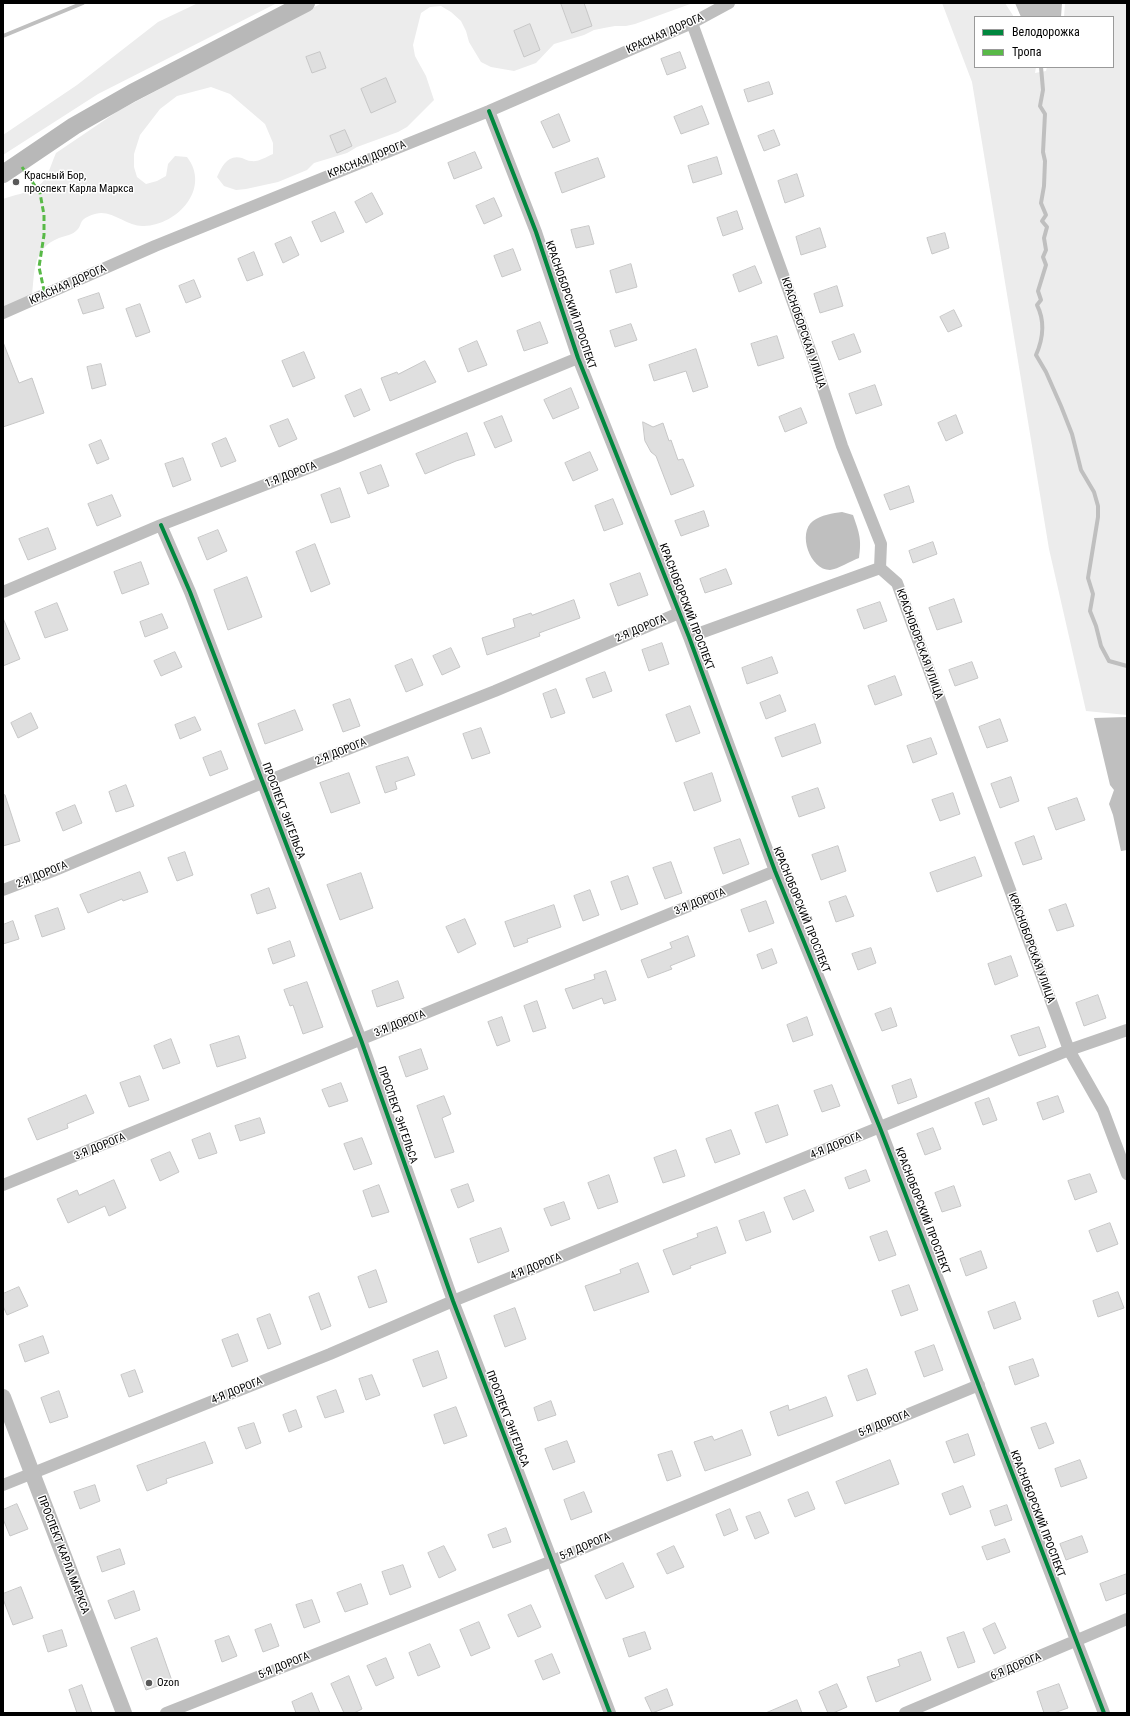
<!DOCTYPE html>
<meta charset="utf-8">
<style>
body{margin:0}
#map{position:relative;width:1130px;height:1716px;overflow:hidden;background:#fff;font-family:"Roboto Condensed",sans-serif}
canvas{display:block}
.frame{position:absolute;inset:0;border:4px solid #000;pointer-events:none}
.legend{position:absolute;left:974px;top:16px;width:140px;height:52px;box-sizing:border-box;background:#fff;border:1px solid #999;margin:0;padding:5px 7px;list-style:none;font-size:12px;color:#000}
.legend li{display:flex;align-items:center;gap:8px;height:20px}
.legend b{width:20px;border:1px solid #999}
</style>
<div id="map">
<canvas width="1130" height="1716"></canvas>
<div class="frame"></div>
<ul class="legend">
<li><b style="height:5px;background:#00873e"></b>Велодорожка</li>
<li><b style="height:5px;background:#58b947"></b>Тропа</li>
</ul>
</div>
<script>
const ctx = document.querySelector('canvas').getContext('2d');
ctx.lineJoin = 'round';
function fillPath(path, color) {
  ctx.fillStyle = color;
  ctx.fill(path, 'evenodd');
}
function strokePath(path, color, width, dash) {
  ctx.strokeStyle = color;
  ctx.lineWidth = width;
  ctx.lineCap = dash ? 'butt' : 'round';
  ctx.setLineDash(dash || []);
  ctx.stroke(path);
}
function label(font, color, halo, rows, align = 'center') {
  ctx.font = font + ' "Roboto Condensed",sans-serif';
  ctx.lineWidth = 3;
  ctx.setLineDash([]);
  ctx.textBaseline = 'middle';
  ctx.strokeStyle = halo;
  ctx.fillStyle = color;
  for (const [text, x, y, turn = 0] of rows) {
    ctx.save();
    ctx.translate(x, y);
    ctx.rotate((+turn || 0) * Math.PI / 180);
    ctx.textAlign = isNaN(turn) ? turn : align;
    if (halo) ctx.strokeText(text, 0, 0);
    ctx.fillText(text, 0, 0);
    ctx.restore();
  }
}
const green = new Path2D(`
 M198 3H277L98 94 3 155V135L77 85 158 22Z
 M322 3H693L635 24 626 26H615L604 28 594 30 584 35 554 44 536 63 514 71 491 67 481 62 469 42 466 31 461 21 451 12 441 6 430 7 421 13 413 45 415 56 426 76 434 100 407 127 398 132 357 147 347 153 314 163 307 170 278 182 246 189 236 190 224 186 217 177C222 166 228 154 242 158 245 159 248 161 251 161 259 162 266 157 273 154V143L265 124 230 94 211 87 177 96 160 109 140 135 134 154V167L137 177 146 184 157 181 166 176 168 164 175 156 187 157C211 188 178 225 144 226 129 227 116 213 101 213 95 213 85 217 82 221 80 224 80 227 78 229 73 235 65 236 59 238 32 249 35 271 32 295L3 308V199C19 193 41 192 48 173 51 166 53 160 56 153L118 111Z
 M942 3H1005L1014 17H975V67H1036L1035 73 1046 71 1047 67H1113V17H1064L1065 3H1126L1127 5V715L1086 711 1049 549 972 82Z`);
const water = new Path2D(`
 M1015 3H1062L1061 17H1021Z
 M842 512 853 515C859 532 862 539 859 558 851 561 838 569 830 570 810 570 797 533 813 521 821 515 833 513 842 512Z
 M1126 717 1127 850 1121 851 1113 815 1109 804 1114 790 1110 785 1094 718Z`);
const stream = new Path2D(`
 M3 36 83 3
 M1041 67 1043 90 1040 106 1045 114 1043 152 1045 161 1044 186 1041 203 1046 215 1042 221 1047 227 1044 238 1046 250 1043 257 1046 265 1038 291 1041 300 1037 305C1045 321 1043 339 1036 355L1046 372 1061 406 1072 434 1081 470 1094 492 1098 506V517L1088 578 1093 594 1090 611 1096 626 1101 646 1109 661 1127 666`);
const building = new Path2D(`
 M561 3H584L592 26 572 33Z
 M530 24 540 50 524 57 514 31Z
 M320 52 326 68 312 73 306 57Z
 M680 52 686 68 667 75 661 59Z
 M386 78 396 102 371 113 361 89Z
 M769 82 773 94 748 102 744 90Z
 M702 106 709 124 681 134 674 117Z
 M559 114 570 141 553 148 541 122Z
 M345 130 352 146 337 153 330 136Z
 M774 130 780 145 764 151 758 136Z
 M475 152 482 168 454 179 448 163Z
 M717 157 722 174 693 183 688 166Z
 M598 158 605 177 562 193 555 173Z
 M797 174 804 196 785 203 778 181Z
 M372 193 383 214 366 223 355 202Z
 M494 198 502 216 484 224 476 206Z
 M737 211 743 229 723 236 717 218Z
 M335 212 344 232 321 242 312 222Z
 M589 226 594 244 576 248 571 230Z
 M820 228 826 247 801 255 796 237Z
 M945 233 949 248 932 254 927 238Z
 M291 237 299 255 283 263 275 244Z
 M513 249 521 270 502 277 494 256Z
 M254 252 263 275 247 281 238 259Z
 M631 264 637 287 616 293 610 271Z
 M755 266 762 283 739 292 733 275Z
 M194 280 201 297 186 303 179 286Z
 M837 286 843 306 820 313 814 294Z
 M99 293 104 308 83 314 78 300Z
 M140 304 150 332 136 337 126 309Z
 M954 310 962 326 948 332 940 317Z
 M540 322 548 343 524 351 517 331Z
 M631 324 637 340 615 347 610 331Z
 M854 334 861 352 839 360 832 342Z
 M777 336 784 358 758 366 751 344Z
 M477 341 487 365 468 372 459 349Z
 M3 342 19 383 32 378 44 413 3 427Z
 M696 349 708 387 693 392 686 371 654 381 649 365Z
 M304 352 315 378 293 387 282 361Z
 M425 361 436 382 390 401 381 378 397 372 398 374Z
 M101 364 106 385 92 389 87 367Z
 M875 385 882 405 856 414 849 394Z
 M571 388 579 408 553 419 544 400Z
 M361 389 370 410 354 417 345 396Z
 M801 408 807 423 785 432 779 417Z
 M956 415 963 433 946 441 938 423Z
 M502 416 512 441 495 448 484 423Z
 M288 419 297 439 279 447 270 426Z
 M643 422 653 427 663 423 669 441 671 440 678 460 683 459 694 486 671 495 656 456 651 452 645 441Z
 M467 433 475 455 456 461 425 474 416 454Z
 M226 438 236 461 221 467 212 444Z
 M101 440 109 459 97 464 89 445Z
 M590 452 598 470 573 481 565 463Z
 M183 458 191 480 173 487 165 464Z
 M381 465 389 486 368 494 360 473Z
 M909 486 914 502 890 510 884 495Z
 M340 488 350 517 331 523 321 495Z
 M112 495 121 516 97 526 88 504Z
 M613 499 623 524 604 531 595 506Z
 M704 511 709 526 681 536 675 521Z
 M48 528 56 549 28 560 19 539Z
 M218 530 227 551 207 560 198 538Z
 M933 542 937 554 913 563 909 551Z
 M315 544 330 584 311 592 296 552Z
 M141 562 149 584 122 594 114 572Z
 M726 569 732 584 705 593 700 579Z
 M640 573 648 595 618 606 610 584Z
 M247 577 262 617 228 630 214 590Z
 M954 599 962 622 937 630 929 608Z
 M574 600 580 618 539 633 540 636 487 655 482 638 515 627 513 619 531 613 532 615Z
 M880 602 887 621 864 629 857 610Z
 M57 603 68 630 45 638 35 612Z
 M162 614 168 628 145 637 140 622Z
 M3 618 20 659 3 666Z
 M662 643 669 664 649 671 642 650Z
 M451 648 460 667 442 675 433 656Z
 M175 652 182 667 161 676 154 661Z
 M772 657 778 673 747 684 742 668Z
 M412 659 423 685 406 692 395 666Z
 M972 662 978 678 955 686 949 670Z
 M605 672 612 691 593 698 586 679Z
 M895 676 902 695 875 705 868 686Z
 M556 689 565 713 551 718 543 694Z
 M780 695 786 711 766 719 760 703Z
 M350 699 360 726 343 732 333 705Z
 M690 706 700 733 676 742 666 715Z
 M295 710 303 730 265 744 258 724Z
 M31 713 38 728 18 738 11 723Z
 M195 717 201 730 180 739 175 725Z
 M1000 719 1008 741 987 748 979 727Z
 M815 724 821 743 782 757 775 738Z
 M481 728 490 753 472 759 463 734Z
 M931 738 937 754 913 763 907 746Z
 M221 751 228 769 210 776 203 758Z
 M408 757 415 775 395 782 397 789 385 793 376 767Z
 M349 773 360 803 331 813 320 783Z
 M712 773 721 801 694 811 684 783Z
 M1011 777 1019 801 1000 808 991 784Z
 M126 785 134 806 116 812 109 792Z
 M818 788 825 808 799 817 792 797Z
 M953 793 960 814 940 821 932 800Z
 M5 795 20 841 3 846V796Z
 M1077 798 1085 820 1056 830 1048 808Z
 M75 805 82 823 63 831 56 813Z
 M1034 836 1042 859 1023 865 1015 843Z
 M740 839 749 864 723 874 714 848Z
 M838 846 846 871 821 880 812 855Z
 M185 852 193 875 177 881 168 858Z
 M975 857 982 876 937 892 930 873Z
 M671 862 682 893 665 899 653 868Z
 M140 872 148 892 123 901 122 899 88 913 80 895Z
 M361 873 373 908 340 920 327 885Z
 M628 876 638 904 621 910 611 882Z
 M269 888 276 908 257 914 251 895Z
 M590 890 599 915 583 921 574 896Z
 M846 896 854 916 836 922 829 902Z
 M766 901 774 923 749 932 741 910Z
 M1066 904 1074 926 1057 931 1049 910Z
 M554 905 561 927 527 939 528 942 514 947 505 922Z
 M58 908 65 929 42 937 35 916Z
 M465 919 476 944 458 953 446 927Z
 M13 921 19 939 3 944V925Z
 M688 936 695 956 670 966 672 969 648 978 641 960 672 948 670 943Z
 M290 941 295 956 273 964 268 949Z
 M871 948 876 963 858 970 852 954Z
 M772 949 777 963 762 969 757 955Z
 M1011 956 1018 976 995 985 988 964Z
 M606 971 616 1000 604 1004 602 998 573 1009 565 989 595 979 594 975Z
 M398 981 404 998 377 1007 372 991Z
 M307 982 323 1027 303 1034 293 1005 290 1006 284 990Z
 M1098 995 1106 1018 1084 1026 1076 1003Z
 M537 1001 546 1028 533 1032 524 1006Z
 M891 1008 897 1026 882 1031 875 1014Z
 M502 1017 510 1041 497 1046 488 1022Z
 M807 1017 813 1035 793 1042 787 1025Z
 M1039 1027 1046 1047 1019 1056 1011 1036Z
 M239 1036 246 1058 217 1067 210 1045Z
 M171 1039 180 1063 163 1069 154 1046Z
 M421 1049 428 1069 406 1077 399 1057Z
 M140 1076 149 1100 129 1107 120 1083Z
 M911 1079 917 1097 898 1104 892 1086Z
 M341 1083 348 1101 329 1107 322 1090Z
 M832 1085 840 1106 822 1112 814 1091Z
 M86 1095 94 1113 67 1124 68 1128 37 1140 28 1119Z
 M444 1096 451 1114 442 1118 454 1152 435 1158 417 1106Z
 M1058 1096 1064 1112 1043 1120 1037 1103Z
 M989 1098 997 1120 983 1125 975 1103Z
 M778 1105 788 1135 766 1143 755 1113Z
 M260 1118 265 1133 240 1141 235 1126Z
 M933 1128 941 1149 925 1155 917 1134Z
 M731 1130 740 1154 715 1163 706 1139Z
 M210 1133 217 1153 199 1159 192 1140Z
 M362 1138 372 1164 354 1170 344 1144Z
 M676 1150 685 1176 663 1183 654 1158Z
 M170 1152 179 1172 160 1181 151 1160Z
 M866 1170 870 1181 849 1189 845 1178Z
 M1090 1174 1097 1192 1075 1200 1068 1181Z
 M609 1175 618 1202 598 1209 588 1183Z
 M114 1180 126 1208 109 1216 105 1206 68 1223 57 1199 77 1190 79 1195Z
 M468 1184 474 1201 458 1208 451 1190Z
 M379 1185 389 1212 372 1217 363 1191Z
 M954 1186 961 1206 942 1212 935 1193Z
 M805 1190 814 1211 793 1220 784 1198Z
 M564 1202 570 1219 551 1226 544 1209Z
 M764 1212 771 1232 746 1241 739 1221Z
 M1110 1223 1118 1244 1097 1252 1089 1231Z
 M717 1227 726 1253 690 1266 691 1268 673 1275 663 1250 698 1237 697 1234Z
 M501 1228 509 1251 478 1263 470 1239Z
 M887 1231 896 1255 879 1261 870 1237Z
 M981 1251 987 1268 966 1276 960 1259Z
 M638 1263 649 1292 594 1311 585 1286 621 1273 620 1270Z
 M376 1270 387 1302 369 1308 358 1277Z
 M909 1285 918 1310 901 1316 892 1291Z
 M19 1287 28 1306 7 1315 3 1306V1294Z
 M1118 1292 1124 1308 1098 1317 1093 1301Z
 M319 1293 331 1326 321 1330 309 1297Z
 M1015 1302 1021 1319 994 1329 988 1312Z
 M515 1308 526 1339 505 1347 494 1316Z
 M270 1314 281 1344 268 1349 257 1319Z
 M238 1334 248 1361 232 1367 222 1340Z
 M43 1336 49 1353 25 1362 19 1345Z
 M934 1345 943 1370 924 1377 915 1352Z
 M438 1351 447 1378 423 1387 413 1360Z
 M1033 1359 1039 1376 1015 1385 1009 1367Z
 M867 1369 876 1394 857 1401 848 1376Z
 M135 1370 143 1392 129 1397 121 1375Z
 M372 1375 380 1395 366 1400 359 1379Z
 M336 1390 344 1412 325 1418 317 1397Z
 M59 1391 68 1417 50 1423 41 1398Z
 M826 1397 833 1416 778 1436 770 1412 788 1405 789 1410Z
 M551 1401 556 1415 538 1421 534 1408Z
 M456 1407 467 1436 444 1444 434 1415Z
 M296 1410 302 1427 289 1432 283 1415Z
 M254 1423 261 1443 246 1449 238 1428Z
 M1046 1423 1054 1443 1039 1449 1031 1428Z
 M742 1430 751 1455 705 1471 694 1442 712 1436 714 1440Z
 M968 1434 975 1455 954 1463 946 1442Z
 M567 1441 575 1462 553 1470 545 1449Z
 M205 1442 213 1463 166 1479 167 1483 147 1491 137 1466Z
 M672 1451 681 1476 667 1481 658 1455Z
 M890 1460 899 1484 845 1504 836 1482Z
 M1080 1460 1087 1478 1061 1487 1055 1469Z
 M95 1485 100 1501 80 1509 74 1492Z
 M963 1486 971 1507 950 1515 942 1494Z
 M584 1492 592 1512 571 1520 564 1500Z
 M808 1492 815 1509 795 1517 788 1500Z
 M17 1504 28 1529 10 1536 3 1519V1510Z
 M1007 1505 1012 1520 995 1526 990 1511Z
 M730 1509 738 1530 724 1536 716 1515Z
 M760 1512 769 1533 755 1539 746 1517Z
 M506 1528 511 1542 493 1548 488 1535Z
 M1082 1536 1088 1552 1066 1560 1060 1544Z
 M1005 1539 1010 1552 987 1560 982 1547Z
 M444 1546 456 1570 439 1578 428 1553Z
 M674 1546 684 1567 667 1574 657 1554Z
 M120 1549 125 1564 102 1572 97 1557Z
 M623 1563 634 1587 606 1599 595 1576Z
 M403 1565 411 1587 390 1595 382 1572Z
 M1127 1574V1593L1106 1601 1100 1584Z
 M361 1584 368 1604 345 1612 337 1593Z
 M21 1587 33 1618 13 1625 3 1599V1594Z
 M134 1591 140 1610 115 1619 108 1601Z
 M312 1600 320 1622 304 1628 296 1605Z
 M531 1605 541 1627 518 1637 508 1615Z
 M479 1622 490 1648 471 1656 460 1630Z
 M995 1623 1006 1648 994 1654 983 1629Z
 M271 1624 279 1646 263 1652 255 1630Z
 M62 1630 67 1646 48 1652 43 1636Z
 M645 1632 651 1649 629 1657 623 1639Z
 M964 1632 975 1662 958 1668 947 1638Z
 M229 1636 237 1656 222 1662 215 1641Z
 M157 1638 172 1681 146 1690 131 1648Z
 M430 1644 440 1667 418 1676 409 1653Z
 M921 1652 931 1680 876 1702 867 1677 900 1666 898 1660Z
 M552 1654 560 1673 543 1680 535 1661Z
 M386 1658 394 1678 376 1686 367 1666Z
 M349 1676 362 1709 354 1713H344L331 1684Z
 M837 1684 847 1707 833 1713H828L819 1692Z
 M1059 1684 1068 1708 1054 1713H1044L1037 1692Z
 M82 1685 92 1713H77L69 1690Z
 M667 1689 673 1705 652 1713 645 1698Z
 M312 1693 320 1713H296L292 1702Z
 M797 1700 802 1713H766Z`);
const minor = new Path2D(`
 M692 23 813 358 842 446 881 544 880 568 897 583 1069 1050 1103 1110 1127 1174
 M489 111 536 232 578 358 689 637 775 871 880 1128 1104 1713
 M3 313 155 246 489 111 692 23 729 3
 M161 525 190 592 361 1040 453 1301 610 1713
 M3 592 161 525 337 457 578 358
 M689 637 880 568
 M3 890 53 871 262 783 495 691 679 613
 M3 1185 775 871
 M3 1485 330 1354 453 1301 1069 1050 1127 1030
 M166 1713 552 1561 979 1385
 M905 1713 1127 1619`);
const tertiary = new Path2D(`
 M3 1397 124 1713`);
const secondary = new Path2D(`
 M3 174 74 126 132 93 306 3`);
const quiet = new Path2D(`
 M22 167 40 193 44 215V235L39 267 45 295`);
const cycleway = new Path2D(`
 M489 111 536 232 578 358 689 637 775 871 880 1128 1104 1713
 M161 525 190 592 361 1040 453 1301 610 1713`);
const markers = [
 [16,182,4,"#595959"],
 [149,1683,4,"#595959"]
];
const streetNames = [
 ["КРАСНАЯ ДОРОГА",665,34,-24],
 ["КРАСНАЯ ДОРОГА",367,160,-22],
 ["КРАСНАЯ ДОРОГА",68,285,-24],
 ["КРАСНОБОРСКИЙ ПРОСПЕКТ",570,305,71],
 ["КРАСНОБОРСКАЯ УЛИЦА",803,333,71],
 ["1-Я ДОРОГА",291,475,-21],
 ["КРАСНОБОРСКИЙ ПРОСПЕКТ",686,607,69],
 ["2-Я ДОРОГА",641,629,-23],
 ["КРАСНОБОРСКАЯ УЛИЦА",919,644,70],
 ["2-Я ДОРОГА",341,752,-22],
 ["ПРОСПЕКТ ЭНГЕЛЬСА",283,811,69],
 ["2-Я ДОРОГА",42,875,-22],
 ["3-Я ДОРОГА",700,902,-22],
 ["КРАСНОБОРСКИЙ ПРОСПЕКТ",801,910,68],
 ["КРАСНОБОРСКАЯ УЛИЦА",1031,948,70],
 ["3-Я ДОРОГА",400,1024,-22],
 ["ПРОСПЕКТ ЭНГЕЛЬСА",397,1115,71],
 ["4-Я ДОРОГА",836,1146,-22],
 ["3-Я ДОРОГА",100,1147,-22],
 ["КРАСНОБОРСКИЙ ПРОСПЕКТ",922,1211,69],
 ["4-Я ДОРОГА",536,1267,-22],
 ["4-Я ДОРОГА",237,1391,-22],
 ["ПРОСПЕКТ ЭНГЕЛЬСА",507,1419,69],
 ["5-Я ДОРОГА",884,1424,-22],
 ["КРАСНОБОРСКИЙ ПРОСПЕКТ",1037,1514,69],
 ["5-Я ДОРОГА",585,1547,-23],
 ["ПРОСПЕКТ КАРЛА МАРКСА",63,1555,69],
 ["5-Я ДОРОГА",284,1666,-22],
 ["6-Я ДОРОГА",1016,1667,-23]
];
const poiNames = [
 ["Красный Бор,",24,176],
 ["проспект Карла Маркса",24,189],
 ["Ozon",157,1683]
];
fillPath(green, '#ececec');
fillPath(water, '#bfbfbf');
strokePath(stream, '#bfbfbf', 4);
fillPath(building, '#dfdfdf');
strokePath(building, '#c7c7c7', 1);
strokePath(minor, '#bebebe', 12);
strokePath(tertiary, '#bebebe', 16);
strokePath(secondary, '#b8b8b8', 18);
strokePath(quiet, '#58b947', 3, [6, 3]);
strokePath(cycleway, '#00873e', 4);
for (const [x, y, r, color] of markers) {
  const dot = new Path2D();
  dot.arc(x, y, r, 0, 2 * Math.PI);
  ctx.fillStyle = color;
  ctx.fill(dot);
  strokePath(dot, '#fff', 1.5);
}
label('11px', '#000', '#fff', streetNames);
label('11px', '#000', '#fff', poiNames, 'left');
</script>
